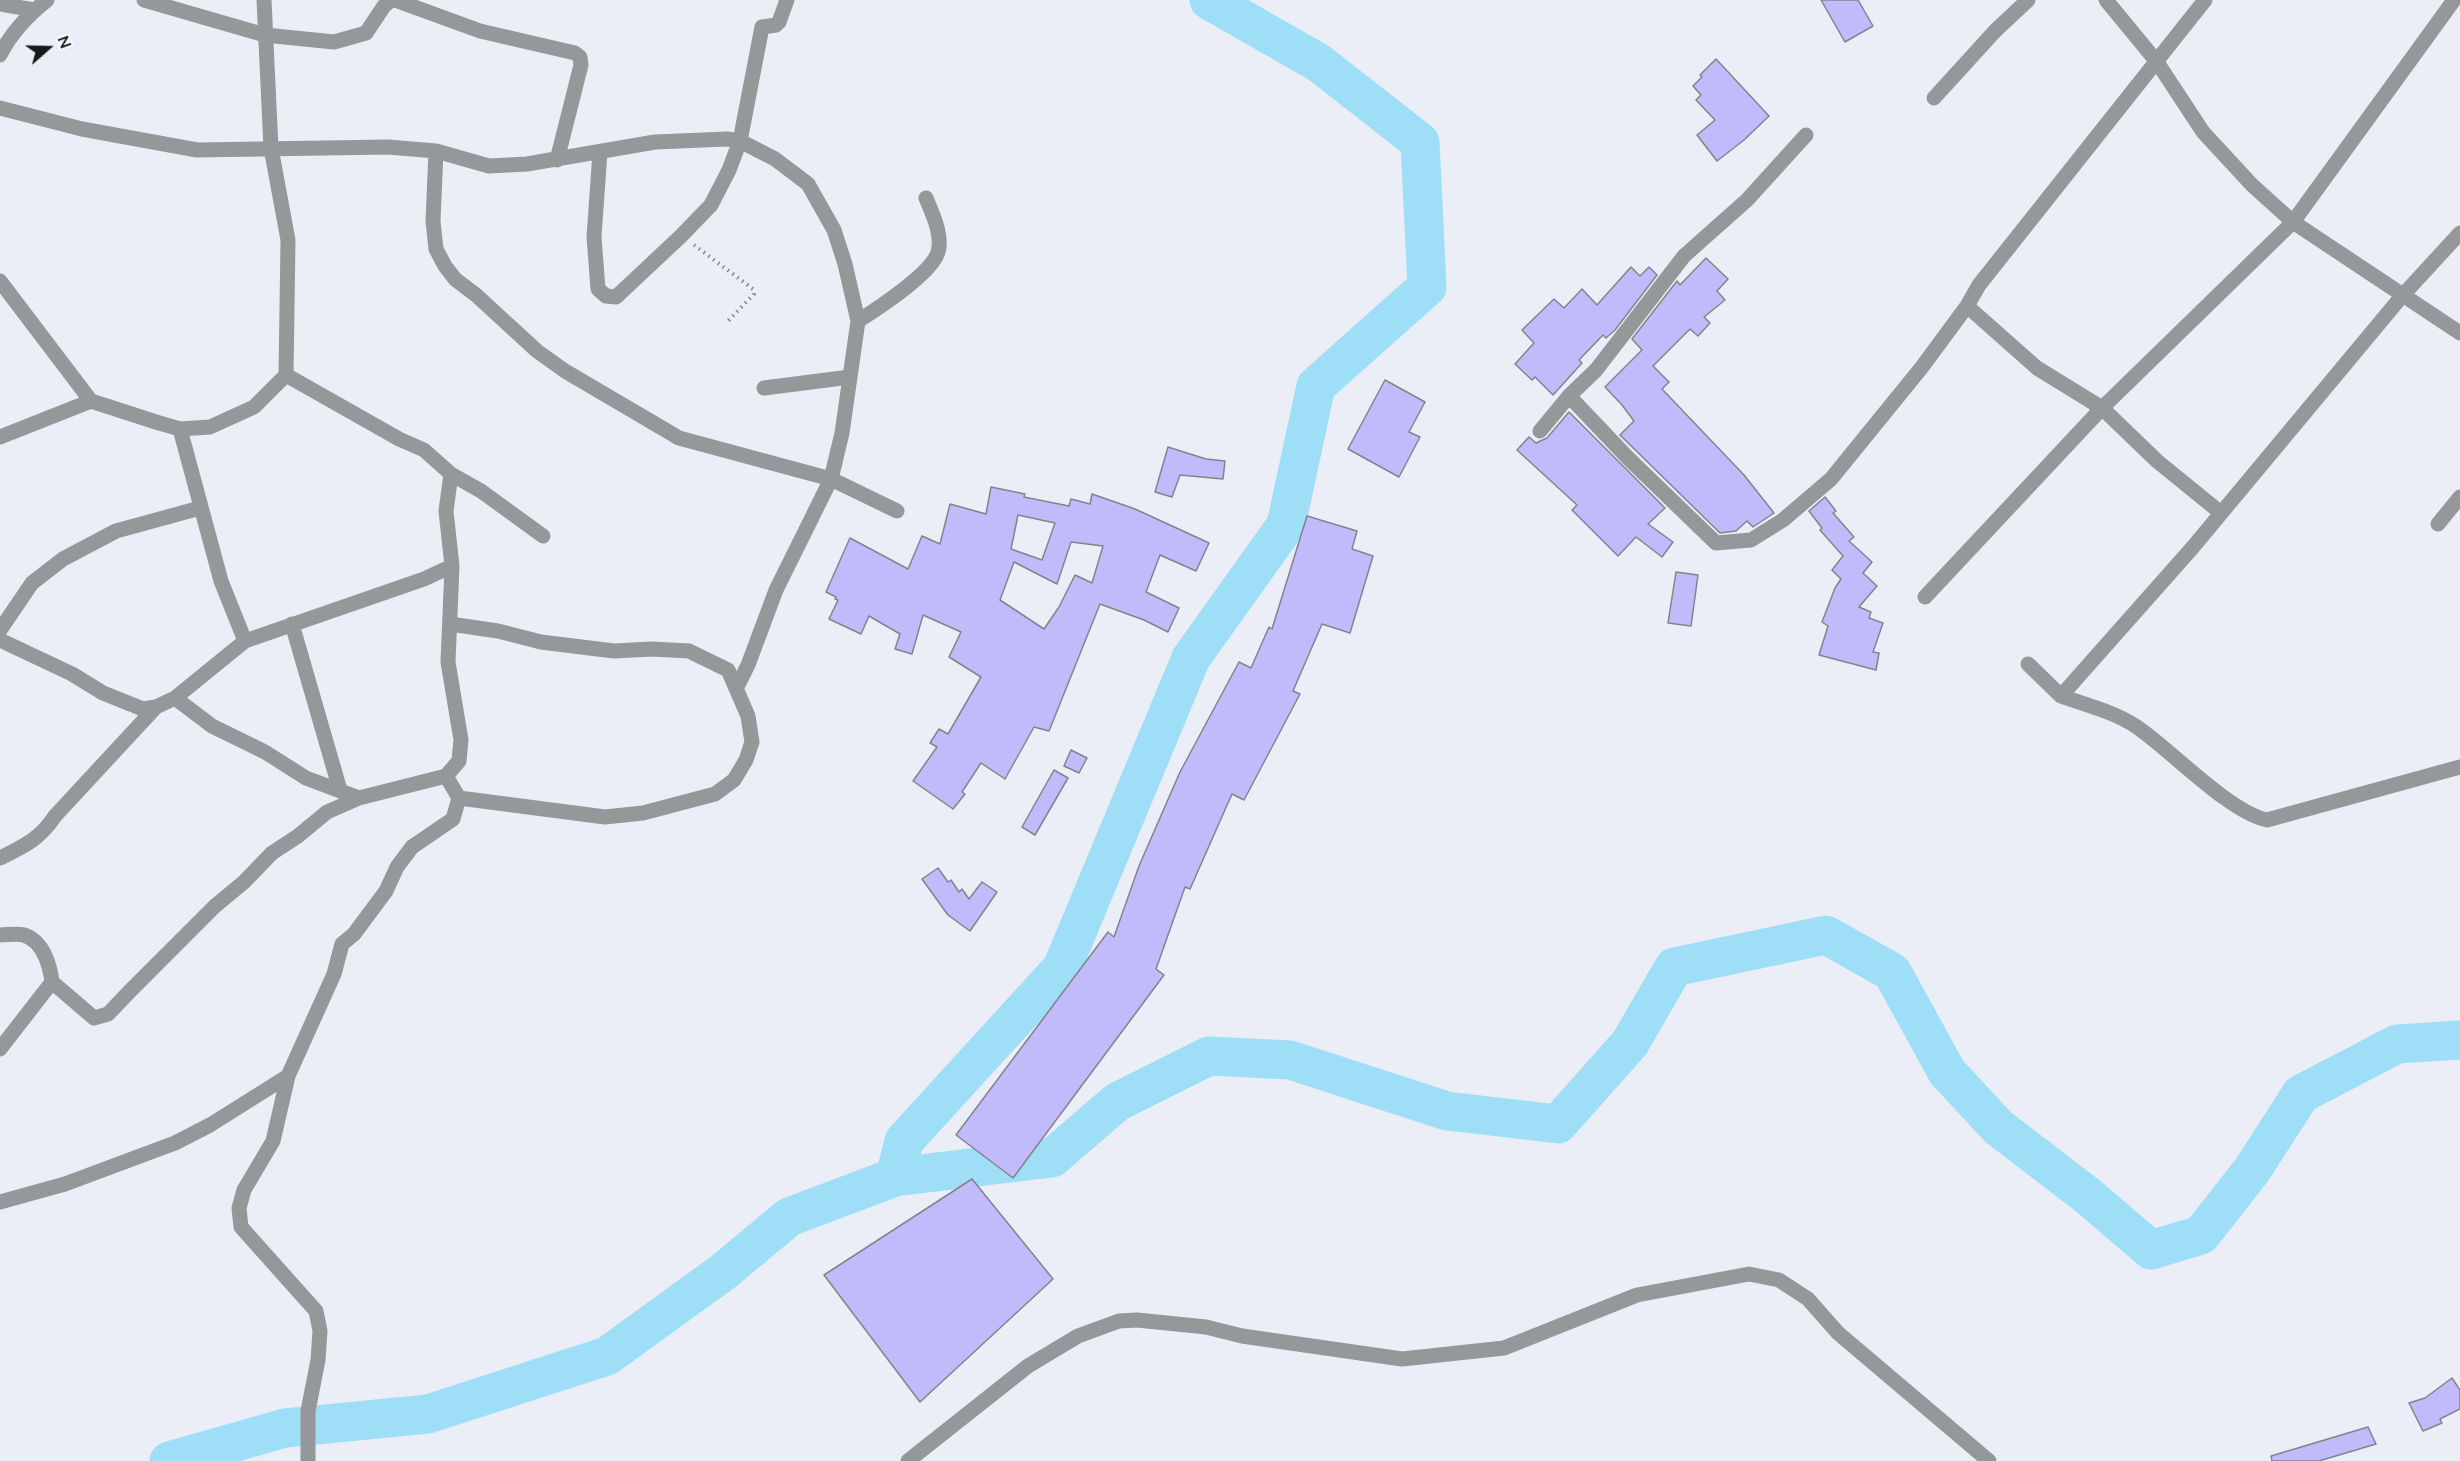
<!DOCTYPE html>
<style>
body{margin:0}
#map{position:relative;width:2460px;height:1461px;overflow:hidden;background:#ebeef6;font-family:Mulish,sans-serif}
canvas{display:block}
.north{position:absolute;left:18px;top:18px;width:60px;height:60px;-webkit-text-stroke:4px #fafbfe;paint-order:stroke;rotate:70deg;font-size:16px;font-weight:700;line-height:24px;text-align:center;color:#17181a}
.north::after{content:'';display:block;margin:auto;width:21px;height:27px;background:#17181a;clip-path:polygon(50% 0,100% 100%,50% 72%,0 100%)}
</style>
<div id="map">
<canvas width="2460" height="1461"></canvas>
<div class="north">N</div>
</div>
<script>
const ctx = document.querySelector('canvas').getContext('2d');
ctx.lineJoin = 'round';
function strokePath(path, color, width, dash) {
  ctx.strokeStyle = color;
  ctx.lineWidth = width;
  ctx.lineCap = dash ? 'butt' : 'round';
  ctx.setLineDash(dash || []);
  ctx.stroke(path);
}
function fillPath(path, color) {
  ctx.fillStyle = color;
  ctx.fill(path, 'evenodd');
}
const river = new Path2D(`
 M895 1177 904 1141 1062 968 1191 658 1286 525 1316 386 1427 287 1420 142 1319 63 1209 0
 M169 1461 285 1428 428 1414 607 1356 723 1272 789 1217 895 1177 1052 1158 1117 1102 1209 1056 1290 1060 1447 1111 1558 1124 1630 1043 1674 967 1826 935 1892 972 1947 1072 1998 1127 2088 1196 2151 1250 2201 1235 2252 1170 2301 1094 2397 1044 2460 1040`);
const building = new Path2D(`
 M1821 0H1858L1873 26 1845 42Z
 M1716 59 1769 116 1744 140 1717 161 1697 135 1715 120 1696 100 1701 95 1693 86 1702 77 1700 75Z
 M1706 258 1728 279 1717 291 1725 300 1704 317 1710 323 1698 336 1690 329 1653 366 1669 382 1662 389 1744 475 1774 513 1753 527 1747 521 1736 531 1720 533 1620 435 1634 421 1622 405 1605 387 1642 350 1632 339 1677 281 1680 285Z
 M1631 267 1640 276 1649 267 1657 275 1615 330 1606 338 1603 335 1579 360 1582 363 1553 395 1535 377 1532 380 1515 364 1534 343 1522 330 1554 299 1564 308 1582 289 1597 305Z
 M1385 380 1425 402 1409 432 1420 437 1399 477 1348 449Z
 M1569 412 1665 508 1648 524 1673 542 1662 557 1636 537 1618 556 1572 510 1577 505 1517 450 1529 437 1536 443 1547 438Z
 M1168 447 1206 459 1225 461 1223 479 1180 475 1172 497 1155 492Z
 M991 487 1025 494 1024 497 1069 506 1071 499 1090 504 1092 494 1135 509 1209 543 1196 571 1160 555 1146 592 1179 608 1168 632 1144 620 1100 604 1049 731 1034 727 1005 779 981 763 962 792 965 794 953 809 913 781 937 747 930 743 939 729 948 734 981 677 949 657 961 632 923 615 912 654 895 649 900 634 869 616 861 634 829 619 838 600 835 599 836 597 826 592 850 538 908 569 922 536 940 544 950 504 986 514ZM1018 515 1055 523 1042 560 1011 549ZM1071 542 1103 546 1092 583 1075 575 1059 607 1044 629 1000 600 1014 562 1057 584Z
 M1825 497 1836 511 1833 513 1854 537 1849 541 1872 562 1863 573 1877 586 1859 607 1871 612 1869 618 1883 623 1873 652 1879 653 1876 670 1819 655 1828 626 1822 622 1835 588 1841 579 1832 570 1843 556 1820 530 1822 528 1809 511Z
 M1307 516 1357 531 1352 549 1373 556 1350 633 1322 624 1293 691 1300 694 1244 800 1232 794 1190 889 1185 887 1156 969 1164 975 1013 1178 956 1135 1108 932 1114 937 1139 866 1180 772 1239 662 1251 668 1269 627 1272 629Z
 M1676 572 1698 575 1691 626 1668 623Z
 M1071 750 1087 758 1079 773 1064 766Z
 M1054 770 1068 778 1035 835 1022 827Z
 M938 868 948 882 951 880 959 892 962 889 969 899 982 882 997 892 970 931 948 915 922 879Z
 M972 1179 1053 1279 920 1402 824 1275Z
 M2452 1378 2460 1390V1409L2440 1419 2442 1423 2423 1431 2409 1403 2425 1398Z
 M2368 1427 2376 1444 2319 1461H2272L2271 1456Z`);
const path = new Path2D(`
 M694 245 753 289 754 294 728 321`);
const minor = new Path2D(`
 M144 0 265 35 334 42 366 33 384 6 391 0
 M395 0 480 31 575 53 580 57 581 65 557 160
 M2454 0 2293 222 2460 333
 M0 4 34 10
 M0 55C11 33 28 15 47 0
 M1934 98 1995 31 2028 0
 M0 108 82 129 197 150 388 147 436 151 489 166 527 164 655 142 727 139 740 141 775 159 808 184 834 230 845 264 858 321 842 433 831 479 776 590 748 665 737 687
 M436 151 433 221 436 249 445 266 455 279 476 295 537 351 565 371 679 438 831 479 897 511
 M600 152 594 237 598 289 606 296 616 297 681 236 711 205 729 170 740 141 762 27 776 25 779 22 787 0
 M0 281 91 401 156 422 180 429 210 427 254 407 286 375 288 240 271 148 264 0
 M1967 306 2037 368 2102 408 2157 461 2221 513
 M858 321C877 309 932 273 938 252 943 235 932 213 926 198
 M286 375 399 439 424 450 451 474 481 491 543 536
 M764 388 850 377
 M1569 396 1628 458 1716 543 1751 540 1783 520 1831 479 1922 367 1967 306 1979 285 2205 0
 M180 429 221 581 245 641
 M1540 431 1569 396 1596 370 1684 256 1747 200 1806 135
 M0 437 91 401
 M2438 524 2460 497
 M1925 597 2102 408 2293 222 2252 185 2203 132 2157 62 2106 0
 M292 624 340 790
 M0 630 32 583 63 559 116 531 200 508
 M0 640 72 674 103 693 143 709 156 707 175 698 245 641 424 579 452 566
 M2028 664 2061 696 2193 547 2402 296 2460 233
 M2061 696C2086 705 2115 712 2137 727 2172 751 2229 812 2267 820L2460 767
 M175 698 212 726 265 752 306 778 359 798 446 776 459 761 461 740 448 662 452 566 446 511 451 474
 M446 776 459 798 605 817 643 813 715 794 734 780 746 760 752 742 748 716 728 670 689 651 652 649 614 651 541 642 498 631 450 624
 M0 858C24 846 40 839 55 816L156 707
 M0 935C7 935 17 933 24 935 43 941 50 965 52 982
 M0 1049 52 982 94 1018 108 1014 131 990 215 906 244 882 272 853 298 836 327 812 359 798
 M0 1202 65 1184 175 1143 210 1125 288 1076
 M308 1461V1411L318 1360 320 1331 316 1311 241 1227 239 1208 244 1190 273 1141 288 1076 334 974 342 944 354 934 386 891 397 867 412 847 453 819 459 798
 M908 1461 1028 1366 1078 1336 1119 1321 1137 1320 1206 1327 1242 1336 1402 1359 1504 1348 1637 1295 1749 1274 1779 1280 1808 1299 1838 1333 1989 1461`);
strokePath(river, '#9fdef7', 39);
fillPath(building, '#c1bbfc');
strokePath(building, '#84838b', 1.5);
strokePath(path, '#85878c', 4, [1.5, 4.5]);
strokePath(minor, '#95989a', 15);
</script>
